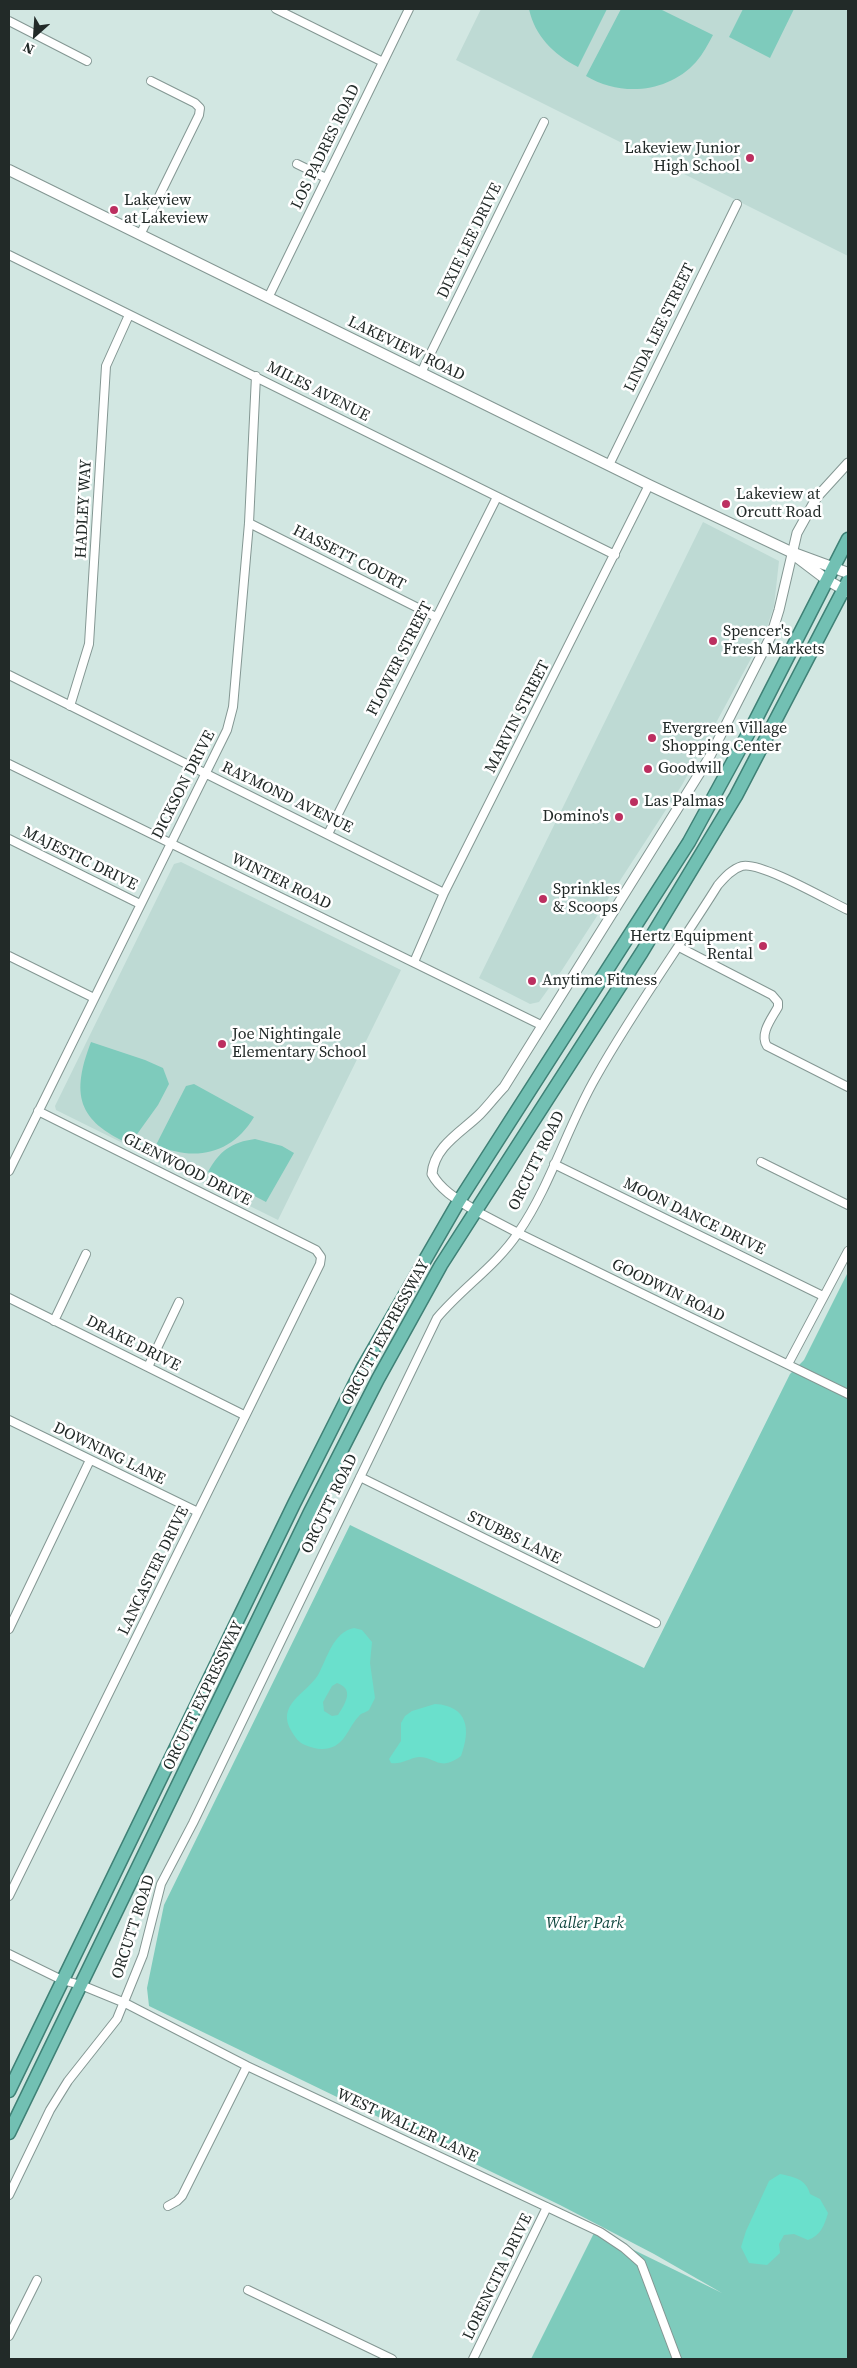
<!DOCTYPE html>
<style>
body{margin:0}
#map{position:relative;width:857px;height:2368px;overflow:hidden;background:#d2e7e2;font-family:"Source Serif 4",serif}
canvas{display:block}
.frame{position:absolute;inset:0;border:10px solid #222a28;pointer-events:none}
.north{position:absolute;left:10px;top:10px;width:50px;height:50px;-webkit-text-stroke:4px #fff;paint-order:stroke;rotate:206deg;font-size:14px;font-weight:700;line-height:20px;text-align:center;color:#222a28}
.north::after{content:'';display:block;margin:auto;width:18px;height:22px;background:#222a28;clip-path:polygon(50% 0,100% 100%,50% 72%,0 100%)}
</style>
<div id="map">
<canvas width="857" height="2368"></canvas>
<div class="frame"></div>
<div class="north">N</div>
</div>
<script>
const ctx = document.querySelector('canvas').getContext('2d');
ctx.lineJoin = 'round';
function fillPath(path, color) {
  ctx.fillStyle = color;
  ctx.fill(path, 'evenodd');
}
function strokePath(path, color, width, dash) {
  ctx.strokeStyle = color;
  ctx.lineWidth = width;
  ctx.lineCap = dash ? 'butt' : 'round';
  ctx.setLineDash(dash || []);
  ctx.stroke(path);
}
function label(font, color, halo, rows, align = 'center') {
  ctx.font = font + ' "Source Serif 4",serif';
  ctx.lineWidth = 5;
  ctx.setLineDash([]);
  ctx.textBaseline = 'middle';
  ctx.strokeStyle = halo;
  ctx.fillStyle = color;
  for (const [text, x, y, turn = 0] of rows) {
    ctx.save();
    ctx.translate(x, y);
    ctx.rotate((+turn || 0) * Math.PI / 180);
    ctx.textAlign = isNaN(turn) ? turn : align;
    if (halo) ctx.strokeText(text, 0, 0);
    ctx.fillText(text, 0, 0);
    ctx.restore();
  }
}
const built = new Path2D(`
 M481 9H848V256L456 60Z
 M703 522 779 561 774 606 765 633 682 785 562 970 539 1002 530 1004 479 978Z
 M181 862 401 970 278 1220 56 1110 55 1106 174 864Z`);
const green = new Path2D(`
 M529 9H607L578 67C553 54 535 36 529 9Z
 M621 9H660L713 35C708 44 703 54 696 62 668 93 621 97 586 76Z
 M743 9H794L770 58 729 37Z
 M91 1042 145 1060 163 1068 169 1084 158 1105 130 1144C77 1121 71 1094 91 1042Z
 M194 1084 254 1117C232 1154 195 1162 156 1145L186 1086Z
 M255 1139 282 1146 294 1153 266 1202 208 1172C219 1151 232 1142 255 1139Z
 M848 1272V2359H531L595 2231 722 2293 654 2254 560 2205 149 2006 147 1988 164 1905 350 1525 644 1668 790 1374 804 1360Z`);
const water = new Path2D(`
 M354 1628 362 1630 372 1642 370 1663 375 1698 369 1710C365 1713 361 1713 359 1716 350 1725 347 1739 335 1746 325 1751 314 1749 305 1745 299 1743 295 1737 292 1732 275 1705 306 1694 318 1675 327 1659 333 1632 354 1628ZM337 1683C355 1689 345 1704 338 1715L332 1716 324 1711 323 1702 332 1686Z
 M435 1704C468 1706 471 1729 461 1756 439 1772 436 1757 419 1757 409 1758 401 1765 391 1763L389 1759 401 1741V1723L405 1716 412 1711Z
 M780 2174C794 2177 806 2179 810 2194L820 2199 828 2213C824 2226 821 2235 808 2240L794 2234 784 2235 779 2244 780 2253 767 2265 749 2263 741 2247 746 2231 769 2181Z`);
const minor = new Path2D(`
 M276 9 383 62
 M9 21 87 61
 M297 164 326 178
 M140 235 199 115 200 108 195 103 151 81
 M9 255 615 555
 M268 298 409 9
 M421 373 544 122
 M609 465 737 204
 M249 523 436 617
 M9 675 444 893
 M70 706 89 644 106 366 129 315
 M9 764 541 1025
 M328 834 497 497
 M9 839 140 904
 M679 947 772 995 778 1002V1007C772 1018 759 1034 767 1046L848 1087
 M9 956 94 998
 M414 962 444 893 649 485
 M761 1162 848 1205
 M554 1164 823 1296
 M9 1171 227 730 233 707 249 523 256 376
 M476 1211 518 1233 848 1394
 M9 1298 244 1415
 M54 1321 86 1254
 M788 1364 848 1251
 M148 1367 179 1302
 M9 1420 198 1512
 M360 1477 656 1623
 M9 1629 90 1460
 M9 1896 320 1264 321 1257 316 1250 38 1111
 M9 1954 62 1980 81 1985 125 2003 247 2066 600 2232 624 2248 641 2263 677 2359
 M9 2195 50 2110 68 2081 117 2019 143 1955 161 1884 193 1823 437 1318C462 1288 496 1266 518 1233 551 1185 567 1127 596 1077 633 1011 678 949 718 885 725 877 732 869 742 866 760 861 829 901 848 910
 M168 2206 177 2201 182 2196 247 2066
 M248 2290 392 2359
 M9 2336 37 2280
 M473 2359 547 2207`);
const tertiary = new Path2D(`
 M476 1211C460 1201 441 1191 432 1174 434 1146 463 1131 480 1114 489 1105 496 1095 504 1087L709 758 771 636 779 610 797 533 817 497 848 463`);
const secondary = new Path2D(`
 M9 170 649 485 791 552 848 573
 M798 558 827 580 848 592`);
const trunk = new Path2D(`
 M9 2091 294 1504 362 1369 459 1201 689 842 754 723 848 539
 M9 2133 310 1512 378 1379 441 1265 642 952 736 796 848 581`);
const markers = [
 [750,158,5,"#bc2f60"],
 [114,210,5,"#bc2f60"],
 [726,504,5,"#bc2f60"],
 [713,641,5,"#bc2f60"],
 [652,738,5,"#bc2f60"],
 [648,769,5,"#bc2f60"],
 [634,802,5,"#bc2f60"],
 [619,817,5,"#bc2f60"],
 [543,899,5,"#bc2f60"],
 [763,946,5,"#bc2f60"],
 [532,981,5,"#bc2f60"],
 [222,1044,5,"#bc2f60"]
];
const streetNames = [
 ["LOS PADRES ROAD",326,147,-64],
 ["DIXIE LEE DRIVE",470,241,-64],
 ["LINDA LEE STREET",660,328,-64],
 ["LAKEVIEW ROAD",406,349,26],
 ["MILES AVENUE",318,392,27],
 ["HADLEY WAY",84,509,-87],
 ["HASSETT COURT",349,558,27],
 ["FLOWER STREET",400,659,-63],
 ["MARVIN STREET",518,717,-63],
 ["DICKSON DRIVE",184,785,-63],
 ["RAYMOND AVENUE",287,798,26],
 ["MAJESTIC DRIVE",80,859,26],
 ["WINTER ROAD",281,882,26],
 ["ORCUTT ROAD",537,1161,-64],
 ["GLENWOOD DRIVE",187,1170,27],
 ["MOON DANCE DRIVE",694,1217,26],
 ["GOODWIN ROAD",668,1291,26],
 ["ORCUTT EXPRESSWAY",386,1333,-61],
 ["DRAKE DRIVE",133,1344,27],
 ["DOWNING LANE",109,1454,26],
 ["ORCUTT ROAD",330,1504,-64],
 ["STUBBS LANE",514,1538,26],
 ["LANCASTER DRIVE",154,1571,-64],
 ["ORCUTT EXPRESSWAY",204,1696,-64],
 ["ORCUTT ROAD",134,1927,-72],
 ["WEST WALLER LANE",407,2126,25],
 ["LORENCITA DRIVE",498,2277,-64]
];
const poiNames = [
 ["Lakeview Junior",740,149,"right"],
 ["High School",740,167,"right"],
 ["Lakeview",124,201],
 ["at Lakeview",124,219],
 ["Lakeview at",736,495],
 ["Orcutt Road",736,513],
 ["Spencer's",723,632],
 ["Fresh Markets",723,650],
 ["Evergreen Village",662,729],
 ["Shopping Center",662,747],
 ["Goodwill",658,769],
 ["Las Palmas",644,802],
 ["Domino's",609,817,"right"],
 ["Sprinkles",553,890],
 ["& Scoops",553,908],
 ["Hertz Equipment",753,937,"right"],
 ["Rental",753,955,"right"],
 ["Anytime Fitness",542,981],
 ["Joe Nightingale",232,1035],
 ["Elementary School",232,1053]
];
const parkNames = [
 ["Waller Park",585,1924]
];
fillPath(built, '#bedad4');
fillPath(green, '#7ecbbc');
fillPath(water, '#6ae0cc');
strokePath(minor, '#849793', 10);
strokePath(tertiary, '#849793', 11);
strokePath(secondary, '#849793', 12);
strokePath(trunk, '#3f8176', 15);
strokePath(minor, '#fff', 8);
strokePath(tertiary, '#fff', 9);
strokePath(secondary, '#fff', 10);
strokePath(trunk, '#72c0b3', 12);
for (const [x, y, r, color] of markers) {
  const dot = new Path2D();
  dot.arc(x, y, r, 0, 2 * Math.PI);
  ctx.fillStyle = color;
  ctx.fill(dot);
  strokePath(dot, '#fff', 2);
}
label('16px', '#222a28', '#fff', streetNames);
label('16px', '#222a28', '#fff', poiNames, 'left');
label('italic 16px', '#0f453d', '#fff', parkNames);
</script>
